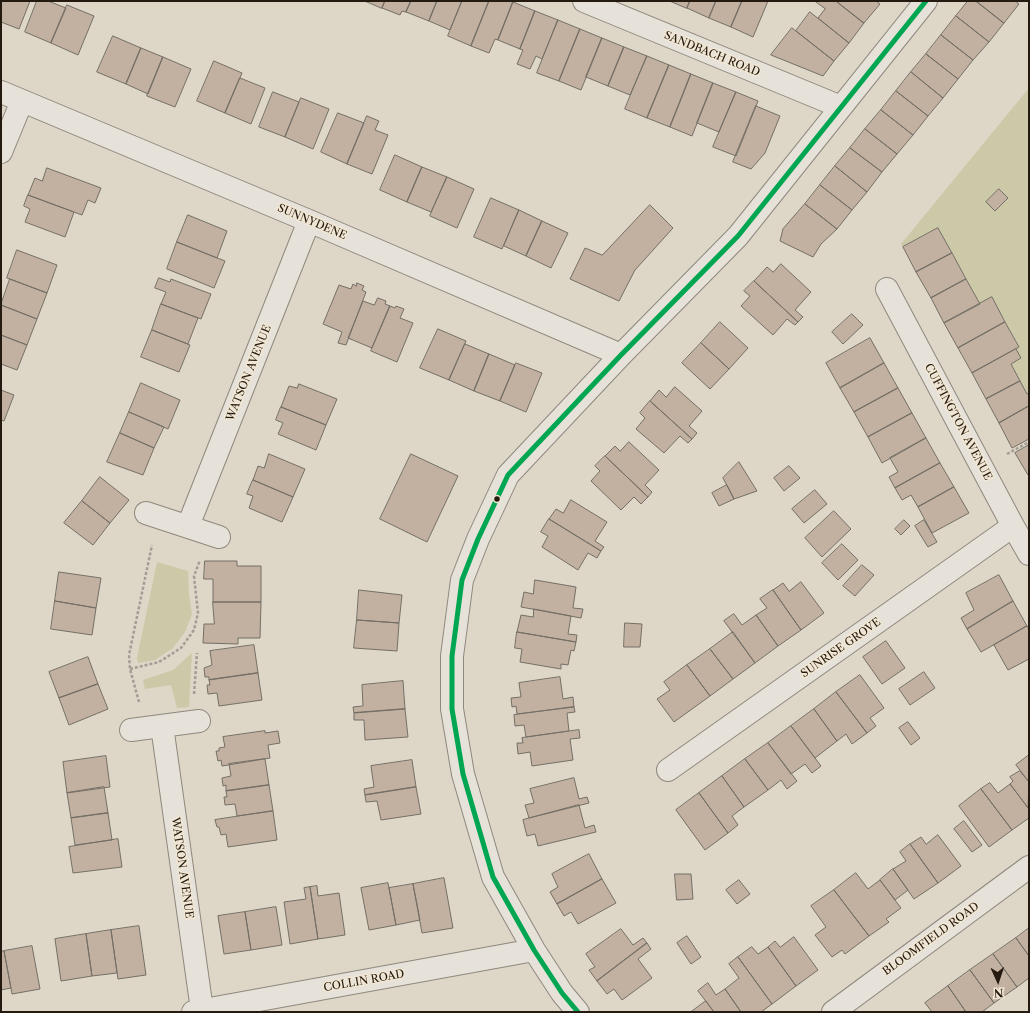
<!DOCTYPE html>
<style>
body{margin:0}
#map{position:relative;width:1030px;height:1013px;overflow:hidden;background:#ded6c6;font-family:"Libre Caslon Text",serif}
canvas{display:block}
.frame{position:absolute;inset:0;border:2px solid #251a10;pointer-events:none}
.north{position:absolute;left:978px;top:961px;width:40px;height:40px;-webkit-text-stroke:3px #f1e7d3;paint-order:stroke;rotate:177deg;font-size:11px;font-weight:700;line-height:16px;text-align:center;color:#251a10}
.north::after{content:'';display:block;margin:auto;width:14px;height:18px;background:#251a10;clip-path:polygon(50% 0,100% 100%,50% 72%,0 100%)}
</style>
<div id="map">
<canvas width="1030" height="1013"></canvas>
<div class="frame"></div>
<div class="north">N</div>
</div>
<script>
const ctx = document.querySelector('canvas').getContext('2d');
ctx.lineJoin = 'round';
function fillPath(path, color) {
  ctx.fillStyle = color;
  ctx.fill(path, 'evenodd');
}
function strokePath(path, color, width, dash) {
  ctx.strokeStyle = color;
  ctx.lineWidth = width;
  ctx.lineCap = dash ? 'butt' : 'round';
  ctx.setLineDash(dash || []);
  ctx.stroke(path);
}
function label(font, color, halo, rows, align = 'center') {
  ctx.font = font + ' "Libre Caslon Text",serif';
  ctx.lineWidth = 3;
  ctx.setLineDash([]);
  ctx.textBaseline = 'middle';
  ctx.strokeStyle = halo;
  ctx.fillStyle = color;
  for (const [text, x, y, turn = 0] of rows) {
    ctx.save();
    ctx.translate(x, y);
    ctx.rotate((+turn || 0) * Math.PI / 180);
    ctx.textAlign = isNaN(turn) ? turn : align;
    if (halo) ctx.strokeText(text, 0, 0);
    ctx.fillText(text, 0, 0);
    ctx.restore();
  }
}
const green = new Path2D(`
 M1029 88V393L1027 394 1011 364 1021 358 1016 349 1019 347 992 298 980 304 938 228 903 247 901 244Z
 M157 562 188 571 189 595 192 614 185 632 173 648 155 660 138 663 137 658Z
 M192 653 189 707 177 708 171 685 145 689 143 680 173 670Z`);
const building = new Path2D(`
 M1 1H30L19 29 1 22Z
 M37 1H48L66 8 51 43 25 32Z
 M365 1H385L382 8Z
 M385 1H411L406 12 402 11 400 15 382 8Z
 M411 1H437L429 21 406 12Z
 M437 1H462L450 30 429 21Z
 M462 1H489L471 46 448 36Z
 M489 1H510L513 2 498 40 495 39 489 53 471 46Z
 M670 1H690L687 8Z
 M690 1H716L709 18 687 8Z
 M716 1H742L731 27 709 18Z
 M742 1H768L753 37 731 27Z
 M815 1H836L864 23 849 43 818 18 825 9Z
 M836 1H876L880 4 864 23Z
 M968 1H976L1004 23 989 42 956 16Z
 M976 1H1015L1019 4 1004 23Z
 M513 2 535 11 520 49 498 40Z
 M67 5 94 16 78 55 51 43Z
 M535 11 558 20 542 59 536 56 530 69 517 64 523 50 520 49Z
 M810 12 849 43 834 61 796 31Z
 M956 16 989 42 973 60 941 35Z
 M558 20 580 29 559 81 537 73Z
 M792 28 834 61 823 76 771 55Z
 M580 29 602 38 581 90 559 81Z
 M941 35 973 60 958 79 926 54Z
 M113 36 141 48 126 84 97 72Z
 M602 38 624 47 608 86 586 77Z
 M624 47 647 56 630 95 608 86Z
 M141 48 163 57 148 94 126 84Z
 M926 54 958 79 943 98 911 72Z
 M647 56 669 65 647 118 625 109Z
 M163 57 191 69 175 107 147 96Z
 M214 61 242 73 225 113 197 101Z
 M669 65 691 74 670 127 647 118Z
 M911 72 943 98 928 116 896 91Z
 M691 74 713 83 692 136 670 127Z
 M240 78 265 88 251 124 225 113Z
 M713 83 736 92 719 132 697 123Z
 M896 91 928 116 913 135 881 110Z
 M273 92 299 102 285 137 259 127Z
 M736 92 758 101 736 156 713 147Z
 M301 98 329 109 313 149 285 137Z
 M756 106 780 116 765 153 751 169 733 162Z
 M881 110 913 135 897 154 865 129Z
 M338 113 364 123 347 164 321 152Z
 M367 116 379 121 375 130 388 135 372 174 347 164Z
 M865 129 897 154 882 172 850 148Z
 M850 148 882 172 867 192 835 166Z
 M395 155 422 167 407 202 380 190Z
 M835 166 867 192 852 210 820 185Z
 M422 167 447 177 431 212 407 202Z
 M47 168 101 188 95 203 88 200 82 215 28 195 35 178 42 181Z
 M447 177 474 189 457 228 430 216Z
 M820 185 852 210 837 229 805 204Z
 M999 189 1008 198 995 211 986 202Z
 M28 195 74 212 65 237 25 222 30 209 24 206Z
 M491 198 519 210 502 249 474 237Z
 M805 204 837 229 821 244 813 257 780 241 783 229Z
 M650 205 673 228 635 270 619 301 570 279 585 248 602 255Z
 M519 210 542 221 526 256 504 246Z
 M188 215 227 231 217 258 177 242Z
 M542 221 568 233 551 268 526 256Z
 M938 228 952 253 916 272 903 247Z
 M177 242 225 261 214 288 167 269Z
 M17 250 57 265 47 293 7 278Z
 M952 253 966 279 931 298 916 272Z
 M781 264 811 292 795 310 803 317 798 322 754 281 767 267 773 272Z
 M159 278 170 282 171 279 211 294 201 319 161 304 166 292 155 288Z
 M10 279 47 293 37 319 1 305Z
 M966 279 980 304 944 323 931 298Z
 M754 281 798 322 795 325 787 319 773 335 741 306 750 296 744 291Z
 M357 283 364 286 362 290 366 292 346 345 338 343 342 332 323 324 339 285 351 289 353 284 356 286Z
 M992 297 1005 322 958 348 944 323Z
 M378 298 386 301 385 304 390 306 372 348 348 338 363 301 374 305Z
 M161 304 198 318 188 344 152 330Z
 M1 305 37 319 27 345 1 335Z
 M390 306 395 308 396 306 404 309 400 318 413 323 397 362 371 351Z
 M852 314 863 325 843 344 832 332Z
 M720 322 748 348 729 369 701 343Z
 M1005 322 1019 347 972 373 958 348Z
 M438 329 466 341 449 380 420 368Z
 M152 330 190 345 179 372 141 357Z
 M1 335 27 345 17 370 1 364Z
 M870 338 884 363 840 388 826 363Z
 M701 343 729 369 710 389 682 363Z
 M465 344 489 354 474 391 449 380Z
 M1016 349 1021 358 1011 364 1020 381 986 399 972 373Z
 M489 354 515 365 500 401 474 391Z
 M516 363 542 373 526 412 500 401Z
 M884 363 898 388 854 412 840 388Z
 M1020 381 1027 394 1029 393V406L999 423 986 399Z
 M141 383 180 400 168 429 129 412Z
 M299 384 337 399 326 425 281 407 289 386 297 388Z
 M675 387 702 411 689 426 697 433 692 439 650 401 659 390 666 397Z
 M898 388 912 413 868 437 854 412Z
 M1 390 14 395 4 421 1 420Z
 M650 401 692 439 688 443 680 436 664 453 636 429 645 418 640 413Z
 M1029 406V439L1012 448 999 423Z
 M281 407 326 425 316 450 278 434 283 423 276 420Z
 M129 412 164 427 154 448 120 433Z
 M912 413 926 438 882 463 868 437Z
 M120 433 154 448 143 475 107 462Z
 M926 438 940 463 895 488 889 477 898 472 890 458Z
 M629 442 659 470 645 485 652 492 648 497 605 456 615 446 620 451Z
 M1029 445V475H1028L1015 453Z
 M269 454 305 469 293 497 253 480 258 466 264 468Z
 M411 454 458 476 427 542 380 519Z
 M605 456 648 497 641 504 634 497 621 510 591 481 600 471 595 466Z
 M739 462 757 491 734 499 723 478Z
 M940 463 954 487 918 507 911 495 902 500 895 488Z
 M789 466 800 478 784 491 774 478Z
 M100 477 129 500 110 523 82 501Z
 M253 480 293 497 282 522 249 508 253 496 247 494Z
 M727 485 734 499 719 506 712 493Z
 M954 487 969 513 932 533 918 507Z
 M815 490 827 504 804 523 792 509Z
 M571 500 607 522 595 541 604 547 601 551 549 519 556 509 563 513Z
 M82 501 110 523 93 545 64 523Z
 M834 511 851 529 822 557 805 538Z
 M549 519 601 551 597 558 588 553 578 570 542 547 548 536 541 532Z
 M904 520 910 526 901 535 895 529Z
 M924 520 937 542 928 547 915 526Z
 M842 544 858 560 838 580 822 563Z
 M205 561H237V566H261V602H213V579H204Z
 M862 565 874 575 855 596 843 586Z
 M59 572 101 578 96 608 55 601Z
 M999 575 1013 601 967 629 961 618 974 610 966 593Z
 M535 580 576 587 573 608 583 609 581 618 521 607 524 592 533 594Z
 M801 582 824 613 801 630 773 590 783 583 789 591Z
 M359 590 402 595 399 623 357 620Z
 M773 590 801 630 778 646 756 615 767 608 760 599Z
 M55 601 96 608 92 635 51 629Z
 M1013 601 1027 626 981 652 967 629Z
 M213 602H261L260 638H238V644L203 643 204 624H214Z
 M534 609 571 616 568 634 577 635 576 642 517 632 521 615 533 617Z
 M734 614 742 625 756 615 778 646 755 663 724 621Z
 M357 620 399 623 397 651 354 648Z
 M625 623 642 624 640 647H624Z
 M1027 626 1029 629V659L1008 670 994 645Z
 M517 632 576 642 574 651 571 650 568 665 561 664V669L520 662 522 649 515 648Z
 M733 632 755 663 733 679 710 649Z
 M886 641 905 668 882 684 863 657Z
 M254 645 258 673 209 680V677H205L204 668 212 665 210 651Z
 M710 649 733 679 710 696 687 665Z
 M88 657 98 684 59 698 49 672Z
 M687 665 710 696 674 722 657 699 670 690 664 682Z
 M924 672 935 688 910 705 899 689Z
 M258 673 262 700 219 706 217 693 208 694 207 685H210L209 680Z
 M860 675 884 708 870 718 876 726 867 733 836 692Z
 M560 677 563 699 573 697 574 707 517 714 516 706 512 707 511 698 521 697 519 683Z
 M403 681 405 709 354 713 353 707 363 706 362 685Z
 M98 684 108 709 69 725 59 698Z
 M836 692 867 733 852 744 846 734 837 741 814 709Z
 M574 707 575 712 567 713 569 731 526 737 524 725 515 726 514 715Z
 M405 709 408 737 365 740 364 720H354V713Z
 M814 709 837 741 815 758 791 726Z
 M908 722 920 738 911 745 899 728Z
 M791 726 821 766 812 773 805 764 791 774 768 743Z
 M579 730 580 738 570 739 573 760 532 766 530 752 518 754 517 743H523L522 738Z
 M265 731V733L278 731 280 743 268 745 270 758 222 766 221 760 218 761 216 751H219V748L225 747 223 737Z
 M768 743 797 781 787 789 781 780 768 790 745 759Z
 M1029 755V782L1016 765Z
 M106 756 110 787 67 793 63 762Z
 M265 759 269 785 226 791V785L223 786 222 778 231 776 229 764Z
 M745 759 768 790 744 807 722 776Z
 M412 760 416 787 365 795 364 789 374 787 371 766Z
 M1020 771 1029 782 1028 808 1010 784 1013 781 1010 777Z
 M722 776 744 807 732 816 738 825 728 833 699 793Z
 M574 778 579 799 587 797 589 803 529 818 525 805 534 803 530 789Z
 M990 783 998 793 1010 784 1029 809V818L1012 830 981 789Z
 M269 785 273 811 237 816 235 804 225 805 224 797H227L226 791Z
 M104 787 108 813 71 818 67 793Z
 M416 787 421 814 381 820 377 801 366 802 365 795Z
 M981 789 1012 830 989 847 959 806Z
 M699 793 728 833 705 850 676 810Z
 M579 805 585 828 594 825 596 832 538 846 535 834 527 836 523 820Z
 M273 811 277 840 228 847 226 834 221 835 219 827H217L215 820Z
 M108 813 112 840 75 845 71 818Z
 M964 821 982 845 972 852 954 829Z
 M938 835 961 866 938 883 910 844 921 837 926 844Z
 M118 839 122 867 73 873 69 847Z
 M910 844 938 883 914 899 893 869 906 861 900 852Z
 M589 854 602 879 557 904 550 892 558 887 552 874Z
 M893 869 908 890 895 900 880 880Z
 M856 873 868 889 880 880 901 908 886 919 889 922 869 936 834 890Z
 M675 874H691L693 899 677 900Z
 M444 878 453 928 422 933 413 884Z
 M602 879 616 903 578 924 571 912 564 916 557 904Z
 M739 880 750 894 737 904 726 890Z
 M388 883 396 925 369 930 361 888Z
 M413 884 420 920 396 925 389 888Z
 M317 886 318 896 339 893 345 935 318 939 310 887Z
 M310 887 318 939 290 944 284 902 306 899 304 888Z
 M834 890 869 936 845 954 842 950 832 957 815 935 826 927 811 906Z
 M276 907 282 945 251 950 245 912Z
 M245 912 251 950 224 954 218 916Z
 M139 926 146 975 118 979 111 930Z
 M1029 928V956L1016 938Z
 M621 929 633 945 643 938 647 943 597 981 589 970 595 967 586 954Z
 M111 930 117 973 92 976 86 934Z
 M86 934 92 976 61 981 55 939Z
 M687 936 701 957 691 964 677 943Z
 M794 937 818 970 796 986 768 947 775 941 780 947Z
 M1016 938 1029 956V978L1017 987 993 954Z
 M647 943 651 949 638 959 652 978 622 1000 614 989 607 994 597 981Z
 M32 946 40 989 12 994 4 951Z
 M752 947 758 954 768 947 796 986 772 1004 738 957Z
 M1 951H4L11 988 1 990Z
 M993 954 1017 987 994 1003 970 970Z
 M738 957 772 1004 761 1012H741L725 989 739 978 729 964Z
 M970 970 994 1003 982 1012H966L948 986Z
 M708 983 716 995 725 989 741 1012H714L698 991Z
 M948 986 966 1012H932L925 1003Z
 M706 1001 714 1012H691Z`);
const path = new Path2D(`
 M1007 454 1029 442
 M130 669 159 662 181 648 194 630 198 613 194 576 200 560
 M194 694 197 653
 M139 702 130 669 129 655 152 545`);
const minor = new Path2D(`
 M584 1 841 107
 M1 92 309 221 621 355
 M1 152 22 101
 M887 289 1013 526 1029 554
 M146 513 219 537
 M188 526 309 221
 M162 726 202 1010
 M131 730 199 721
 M668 770 1013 526
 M193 1012 534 950
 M578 1012 562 993 534 950 493 877 463 774 452 709V656L462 580 478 539 508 475 621 355 738 236 926 1
 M833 1012 1029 867`);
const bus1 = new Path2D(`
 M578 1012 562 993 534 950 493 877 463 774 452 709V656L462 580 478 539 508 475 621 355 738 236 926 1`);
const markers = [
 [497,499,3.5,"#251a10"]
];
const streetNames = [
 ["SANDBACH ROAD",712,54,22],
 ["SUNNYDENE",312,222,23],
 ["WATSON AVENUE",249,373,-68],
 ["CUFFINGTON AVENUE",958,422,62],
 ["SUNRISE GROVE",841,648,-35],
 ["WATSON AVENUE",182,868,82],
 ["BLOOMFIELD ROAD",931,939,-36],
 ["COLLIN ROAD",364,981,-10]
];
fillPath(green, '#cbc9a7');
fillPath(building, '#c2b1a1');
strokePath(building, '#746f66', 1);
strokePath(minor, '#8e887e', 24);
strokePath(path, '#a29d96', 2.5, [3, 2]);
strokePath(minor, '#e6e2da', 22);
strokePath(bus1, '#00a651', 5);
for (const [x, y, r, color] of markers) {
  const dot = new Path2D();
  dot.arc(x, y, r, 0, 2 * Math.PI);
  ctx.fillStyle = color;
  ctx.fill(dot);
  strokePath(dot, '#f1e7d3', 1.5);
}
label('11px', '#251a10', '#f1e7d3', streetNames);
</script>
